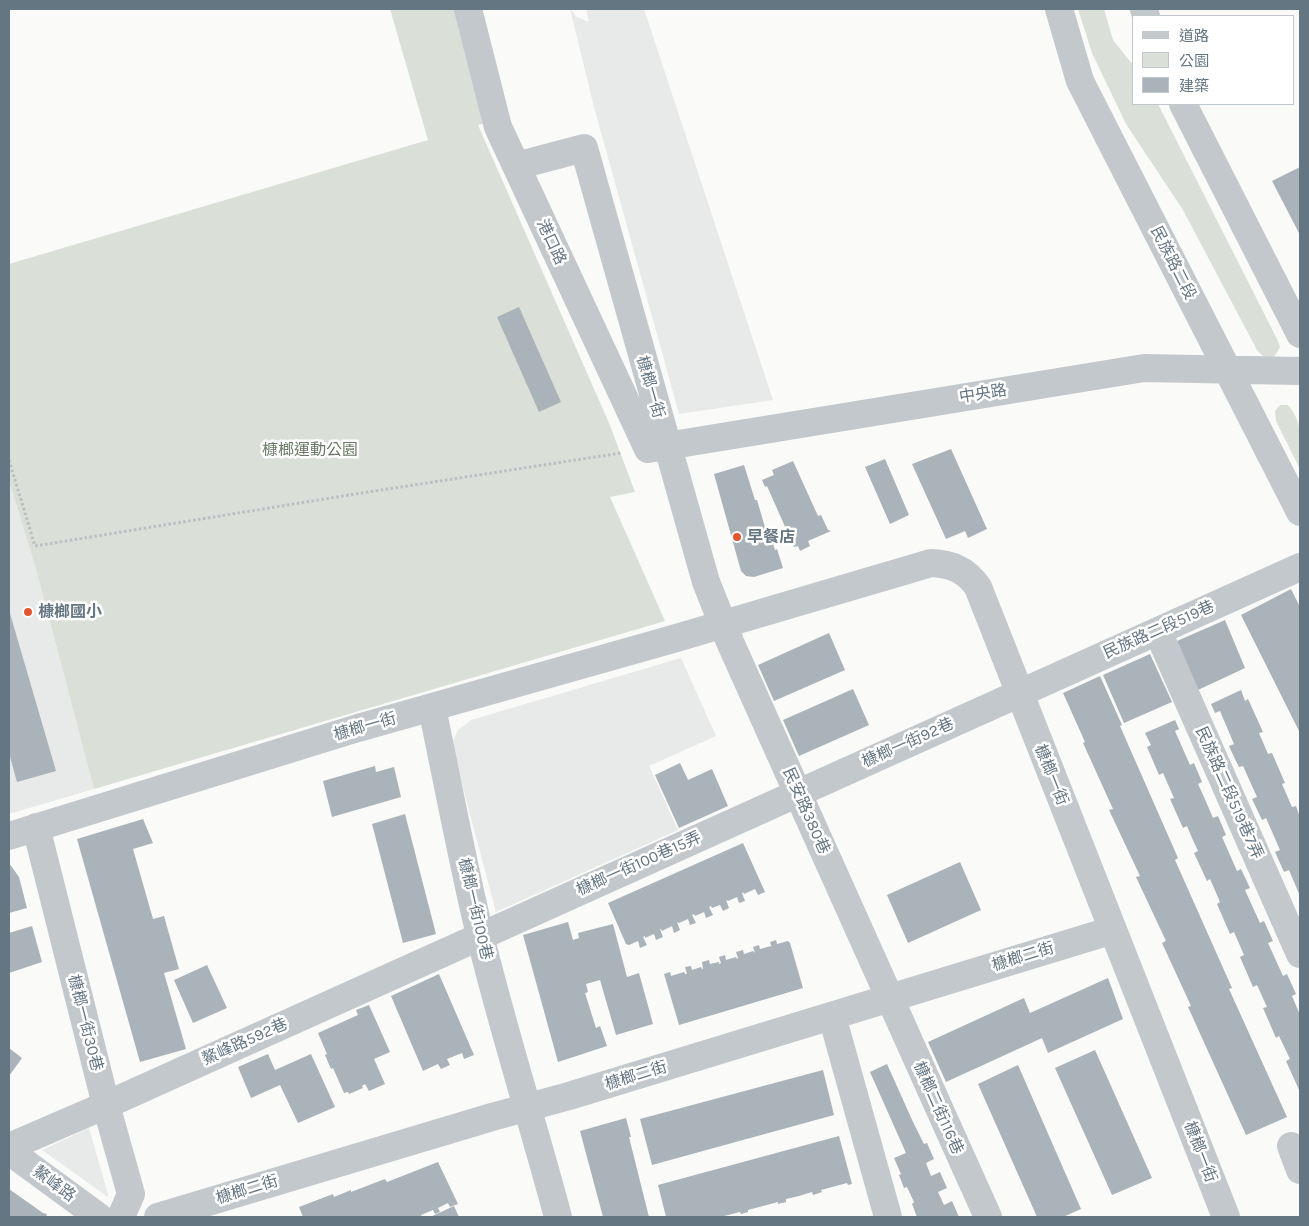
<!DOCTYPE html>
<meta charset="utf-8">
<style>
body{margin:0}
#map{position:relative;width:1309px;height:1226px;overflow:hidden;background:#fafaf8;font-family:Karla,"Noto Sans TC",sans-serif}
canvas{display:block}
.frame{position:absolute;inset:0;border:10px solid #657683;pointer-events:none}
.legend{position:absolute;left:1132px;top:15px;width:162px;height:90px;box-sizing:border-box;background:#fff;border:1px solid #c1c8cd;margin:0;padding:6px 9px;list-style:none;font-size:15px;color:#657683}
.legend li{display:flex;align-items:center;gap:10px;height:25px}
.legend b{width:25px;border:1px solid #c1c8cd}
</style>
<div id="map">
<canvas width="1309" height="1226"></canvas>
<div class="frame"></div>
<ul class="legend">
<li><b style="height:6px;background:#c3c8cc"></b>道路</li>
<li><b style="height:14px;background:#dadfd7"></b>公園</li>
<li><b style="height:14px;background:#aab3b9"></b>建築</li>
</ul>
</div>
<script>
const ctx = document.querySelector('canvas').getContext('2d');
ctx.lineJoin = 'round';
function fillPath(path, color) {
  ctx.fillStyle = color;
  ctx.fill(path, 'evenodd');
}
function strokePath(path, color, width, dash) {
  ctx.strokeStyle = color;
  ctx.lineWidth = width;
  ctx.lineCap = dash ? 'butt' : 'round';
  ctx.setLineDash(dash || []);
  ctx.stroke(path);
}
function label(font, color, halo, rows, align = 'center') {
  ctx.font = font + ' Karla,"Noto Sans TC",sans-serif';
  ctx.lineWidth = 5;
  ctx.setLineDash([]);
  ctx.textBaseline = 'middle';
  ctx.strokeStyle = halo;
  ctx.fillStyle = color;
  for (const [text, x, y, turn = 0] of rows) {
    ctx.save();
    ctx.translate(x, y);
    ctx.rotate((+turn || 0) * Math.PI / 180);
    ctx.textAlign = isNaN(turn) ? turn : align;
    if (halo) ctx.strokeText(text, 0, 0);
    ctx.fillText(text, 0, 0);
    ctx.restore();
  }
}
const built = new Path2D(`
 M570 9 577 17 589 22 586 9H644L773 400 679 414 594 107Z
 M9 481 36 569 94 789 9 814Z
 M681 658 716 736 649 766 678 830 496 912 454 754 452 743 458 730 471 720Z
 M89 1128 108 1194V1197L42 1150Z`);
const green = new Path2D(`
 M390 9H458L486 123 478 125 609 423 635 492 610 497 665 621 94 789 36 569 9 481V264L428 140Z
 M1078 9H1104L1113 40 1133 65V104H1158L1277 339 1280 347 1274 357H1264L1257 350 1183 210 1126 124 1092 53Z
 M1280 405H1288C1305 425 1300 444 1300 469L1276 421 1275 411Z`);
const building = new Path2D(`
 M1300 167V235L1272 181Z
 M519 307 561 402 539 412 497 317Z
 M951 449 987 529 968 538 965 531 946 539 912 464Z
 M885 459 909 515 890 524 865 467Z
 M793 461 818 516 821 515 828 530 831 531 808 541 810 546 800 551 798 546 794 547 767 486 765 487 762 480 774 475 772 470Z
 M744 465 755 500H757L767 534H770L775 550 777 549 783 568 754 577 746 576 741 571 714 474Z
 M1291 589 1300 607V733L1241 615Z
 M9 610 56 771 17 782 9 753Z
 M1225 620 1245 668 1198 690 1177 641Z
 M829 633 845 670 774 701 758 665Z
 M1150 654 1172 702 1124 723 1103 675Z
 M1100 676 1122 725 1120 726 1178 858 1175 860 1232 988 1229 989 1287 1117 1246 1135 1188 1007 1191 1006 1162 943 1166 941 1136 877 1140 876 1109 810 1113 809 1083 743 1085 742 1063 693Z
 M853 689 869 725 799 756 783 720Z
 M1241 690 1245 701 1248 699 1263 732 1259 733 1268 754 1272 753 1285 783 1282 784 1292 807 1296 806 1300 817V896L1289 870 1284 872 1275 852 1280 850 1266 818 1262 820 1252 799 1257 797 1243 766 1239 767 1234 757 1229 746 1234 744 1220 711 1215 713 1211 704Z
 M1175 720 1179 729 1175 731 1190 765 1194 763 1202 782 1198 784 1204 797 1213 818 1218 816 1226 835 1222 837 1237 871 1241 869 1250 888 1245 890 1260 923 1264 921 1273 941 1268 943 1283 976 1287 974 1296 994 1292 996 1300 1015V1092L1286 1061 1290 1059 1279 1036 1276 1038 1263 1008 1267 1007 1257 985 1253 987 1240 957 1244 955 1234 932 1230 934 1217 904 1220 902 1214 888 1210 879 1207 881 1194 853 1198 851 1192 838 1187 826 1183 828 1170 799 1174 798 1163 773 1159 775 1147 747 1151 745 1145 733Z
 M680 763 688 780 712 769 728 806 679 828 655 775Z
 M375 766 376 772 394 767 401 797 332 817 323 781Z
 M405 814 436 934 403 943 372 824Z
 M143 819 153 843 133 849 153 919 164 916 179 969 164 973 186 1049 140 1062 77 839Z
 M743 843 765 892 758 895 755 889 744 894 743 892 742 893 745 901 739 903 737 897 728 901 726 900 729 908 723 911 720 905 712 908 711 906 709 907 713 915 706 918 704 912 695 916 694 914 692 915 696 923 690 925 688 919 679 923 677 922 680 930 674 933 672 926 662 931 661 929H660L663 937 656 940 654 934 645 938V936L643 937 647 945 640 948 638 941 629 945 626 944 608 903Z
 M960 862 981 910 908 943 887 895Z
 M9 863 19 877 27 908 9 913Z
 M568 922 573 940 579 938 578 933 613 924 627 977 639 973 653 1024 616 1035 600 980 586 984 588 992 585 993 596 1028 600 1026 607 1046 558 1062 523 935Z
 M32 926 42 962 9 973V933Z
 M776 940 777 944 788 941 790 943 803 988 679 1025 664 974 670 972 671 976 684 972 685 974H687L685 967 691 966 692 970 701 967 702 969H703L702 962 709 960 710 964 719 962V964L721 963 719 957 725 955 726 960 736 957 737 959 738 958 736 952 743 950 744 954 753 951 755 953 753 947 759 945 760 949 771 946 772 948 770 942Z
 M207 965 227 1008 193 1023 174 980Z
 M439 974 474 1055 464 1059 462 1053 447 1059 450 1065 441 1069 438 1064 423 1071 391 996Z
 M1108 978 1123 1019 1048 1053 1042 1038 946 1082 928 1042 1024 998 1030 1013Z
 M369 1005 390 1052 374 1059 385 1084 369 1091 365 1084 362 1086 363 1088 349 1094 348 1092 344 1093 333 1068 331 1069 325 1055 327 1054 318 1033 358 1015 356 1010Z
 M9 1048 22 1058 9 1076Z
 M1095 1050 1152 1178 1112 1195 1055 1068Z
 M268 1054 275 1070 311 1054 335 1107 298 1123 280 1085 251 1098 238 1067Z
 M887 1064 913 1122 924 1144 927 1143 934 1159 926 1163 931 1176 940 1172 947 1188 938 1192 944 1205 952 1201 959 1217H917L912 1204 914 1202 907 1187 904 1188 899 1175 901 1174 894 1158 906 1153 870 1072Z
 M1018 1065 1081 1209 1063 1217H1037L978 1084Z
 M823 1070 834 1115 652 1165 640 1119Z
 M626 1118 631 1137H629L649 1217H603L580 1131Z
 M839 1136 852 1184 848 1185 847 1183 821 1190 822 1192 813 1195 812 1192 799 1196 786 1199V1202L778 1204V1202L748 1210V1212L741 1214 740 1212 720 1217H666L658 1185Z
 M438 1162 458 1204 450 1207 448 1203 438 1208 440 1212 435 1214 433 1210 421 1215 422 1217H303L299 1207 333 1194 334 1197 351 1190V1192L385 1179 387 1182Z
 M9 1189 43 1213 47 1214 46 1217H9Z
 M454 1206 459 1217H430Z`);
const path = new Path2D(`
 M9 460 35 546 349 495 621 453`);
const minor = new Path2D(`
 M468 9 498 127 648 449 1144 368 1300 371
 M1059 9 1080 81 1300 512
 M1144 9 1146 16
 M1183 104 1300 334
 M516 166 584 148 706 582 730 642 988 1217
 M1158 632 1300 954
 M432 708C448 784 462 860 480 935 503 1030 533 1123 558 1217
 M36 827 106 1105 131 1194 121 1217
 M9 836 358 728 673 639 931 563C952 564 966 570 978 587L1226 1217
 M832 1016 888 1217
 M1291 1146 1300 1170
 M9 1147 106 1105 1300 567
 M9 1151 99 1217
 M158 1217 492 1117 569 1096 1113 930`);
const markers = [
 [737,537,5,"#e4572e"],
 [28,612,5,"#e4572e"]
];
const streetNames = [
 ["港口路",551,242,65],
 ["民族路二段",1173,263,63],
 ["槺榔一街",650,387,74],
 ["中央路",983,394,-9],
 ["民族路二段519巷",1159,630,-24],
 ["槺榔一街",365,727,-16],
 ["槺榔一街92巷",908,743,-24],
 ["槺榔一街",1051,775,68],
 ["民族路二段519巷7弄",1229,793,66],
 ["民安路380巷",806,811,66],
 ["槺榔一街100巷15弄",639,864,-24],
 ["槺榔一街100巷",475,909,77],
 ["槺榔二街",1023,957,-17],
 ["槺榔一街30巷",85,1023,76],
 ["鰲峰路592巷",245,1042,-24],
 ["槺榔二街",636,1076,-17],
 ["槺榔二街116巷",938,1108,66],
 ["槺榔一街",1200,1152,69],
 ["鰲峰路",54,1184,36],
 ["槺榔二街",247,1190,-17]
];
const parkNames = [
 ["槺榔運動公園",310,450]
];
const poiNames = [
 ["早餐店",747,537],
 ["槺榔國小",38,612]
];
fillPath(built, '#e8e9e9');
fillPath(green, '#dadfd7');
fillPath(building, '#aab3b9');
strokePath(path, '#bbbfc2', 3, [2.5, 2.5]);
strokePath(minor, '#c3c8cc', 28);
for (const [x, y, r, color] of markers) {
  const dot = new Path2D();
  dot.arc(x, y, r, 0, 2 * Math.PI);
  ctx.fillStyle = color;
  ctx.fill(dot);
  strokePath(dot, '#fff', 2);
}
label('16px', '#657683', '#fff', streetNames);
label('16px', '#687a64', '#fff', parkNames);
label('bold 16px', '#657683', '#fff', poiNames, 'left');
</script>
